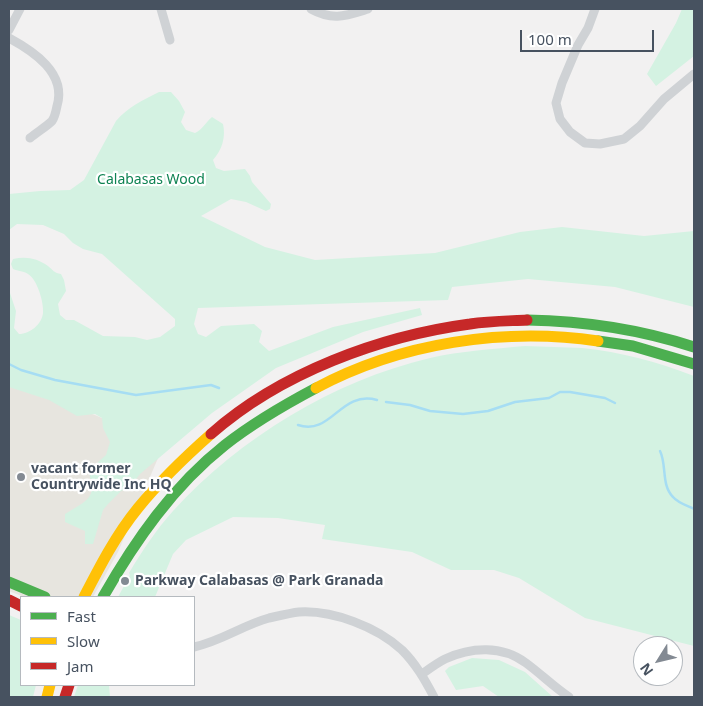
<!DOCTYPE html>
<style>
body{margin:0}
#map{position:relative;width:703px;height:706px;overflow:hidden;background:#f2f1f1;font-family:"Noto Sans",sans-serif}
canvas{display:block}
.frame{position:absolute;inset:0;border:10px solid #475260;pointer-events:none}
.legend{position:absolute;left:20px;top:596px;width:175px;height:90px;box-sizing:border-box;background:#fff;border:1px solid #b5babf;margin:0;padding:6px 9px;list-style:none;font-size:15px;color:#475260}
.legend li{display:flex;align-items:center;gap:10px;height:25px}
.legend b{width:25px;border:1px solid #b5babf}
.north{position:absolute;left:633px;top:636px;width:50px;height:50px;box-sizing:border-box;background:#fff;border:1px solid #b5babf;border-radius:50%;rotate:234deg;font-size:14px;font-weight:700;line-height:20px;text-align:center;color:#475260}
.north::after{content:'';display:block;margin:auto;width:18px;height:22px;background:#838a93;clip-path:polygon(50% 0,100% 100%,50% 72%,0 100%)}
.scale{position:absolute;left:520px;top:30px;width:134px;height:22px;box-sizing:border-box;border:2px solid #475260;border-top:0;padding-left:6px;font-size:15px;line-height:18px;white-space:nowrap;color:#475260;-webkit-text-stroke:4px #fff;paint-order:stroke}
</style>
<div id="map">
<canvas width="703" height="706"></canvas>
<div class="frame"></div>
<ul class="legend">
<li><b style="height:6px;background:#4caf50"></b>Fast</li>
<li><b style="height:6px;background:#ffc107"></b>Slow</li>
<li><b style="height:6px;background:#c62828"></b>Jam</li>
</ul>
<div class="north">N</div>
<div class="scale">100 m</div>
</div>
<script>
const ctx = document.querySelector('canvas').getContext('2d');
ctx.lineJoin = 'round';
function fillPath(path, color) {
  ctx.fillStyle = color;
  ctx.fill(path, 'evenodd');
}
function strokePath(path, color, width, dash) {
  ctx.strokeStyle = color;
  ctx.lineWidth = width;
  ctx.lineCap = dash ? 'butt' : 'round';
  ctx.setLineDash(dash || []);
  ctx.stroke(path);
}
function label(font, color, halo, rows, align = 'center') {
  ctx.font = font + ' "Noto Sans",sans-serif';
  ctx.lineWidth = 4.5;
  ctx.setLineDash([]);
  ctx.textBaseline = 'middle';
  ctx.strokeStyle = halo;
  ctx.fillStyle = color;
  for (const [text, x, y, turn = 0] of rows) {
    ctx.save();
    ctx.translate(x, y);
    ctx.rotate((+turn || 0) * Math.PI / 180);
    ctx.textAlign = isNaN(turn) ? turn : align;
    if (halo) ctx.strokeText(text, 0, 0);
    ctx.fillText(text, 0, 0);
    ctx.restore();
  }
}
const commercial = new Path2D(`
 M9 379 164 444 118 552 93 597H24L9 591Z`);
const green = new Path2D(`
 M682 9H694V56L656 86 647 74 676 23Z
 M159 92H171L179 101 185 112 181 122 186 130 195 133C203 129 205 123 212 117L223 124C226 137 222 150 213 160L216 168 224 171 245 169 250 176 252 182 271 204 270 209 266 211 246 202 231 199 201 216 265 247 315 260 435 253 520 232 562 227 644 236 694 231V307L615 287 528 279 452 287 448 300 198 308 194 324 198 334 206 337 221 326 254 324 262 331 259 342 269 351 333 327 420 308 422 315 363 332 276 368 212 413 140 474 130 487 121 491 108 504 103 510 93 544H85V531L65 522V514C86 501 99 498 88 471L106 455 110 442 103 428 102 418 95 414 77 416 49 400 9 387V290L16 311 14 328 19 334C30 334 42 324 43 313 44 302 37 279 28 274 24 271 18 271 13 269L11 264 13 259C26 256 37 258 48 266 53 270 54 273 61 274L64 280 66 291 58 304 60 315 66 320H74L103 336 135 337 147 340 160 337 175 326V319L102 254 83 249 73 243 64 234 43 225 17 224 9 230V194L40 191 70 190 84 180 116 121C128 107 143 100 159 92Z
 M525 346C544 347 563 347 582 348 621 352 658 362 694 376V646L585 618 519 578 494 570H451L412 552 322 539 325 525 278 518 233 517 186 540 173 554 155 597H118L130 575 129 573C142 551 156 530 173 511 241 437 333 381 430 358 461 351 493 349 525 346Z
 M9 615 21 620V685H36L33 697H9Z
 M472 658 499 660 525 672 553 697H499L483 686 456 690 445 671 449 667Z
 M78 685H109L110 697H74Z`);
const stream = new Path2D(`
 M9 364 21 370 55 380 136 395 211 385 219 388
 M386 402 410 405 430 411 463 414 488 411 515 402 549 398 560 392H570L605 398 615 403
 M298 425C332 436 340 390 377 400
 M660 451C667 465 661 485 673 497 678 503 688 506 694 509`);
const street = new Path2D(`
 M161 9 170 40
 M311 9C333 21 345 16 368 9
 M595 9 588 28 578 45 562 83 556 103 560 119 570 132 585 143 600 144 624 139 640 126 664 99 694 74
 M9 30 20 9
 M9 38C33 51 67 73 57 106 56 111 55 117 52 121 46 127 37 132 30 138
 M194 647C222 641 243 625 269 618 278 616 290 613 299 612 333 610 377 627 402 650 416 664 425 680 434 697
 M422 674C429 669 437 663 445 659 471 647 502 645 526 663 541 674 554 687 569 697`);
const fast = new Path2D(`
 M527 320C584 321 639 329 694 347
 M598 341 633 346 694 364
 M9 582 45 597
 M103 597C135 541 173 486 225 445 253 423 284 405 316 388`);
const slow = new Path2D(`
 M316 388C400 343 504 327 598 341
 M84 597C100 566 116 535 138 508 160 481 185 457 211 434
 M47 697 50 685`);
const jam = new Path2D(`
 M211 434C280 373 380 336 470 324 489 321 508 321 527 320
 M9 600 21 606
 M65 697 69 685`);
const markers = [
 [21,477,5,"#838a93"],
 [125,581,5,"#838a93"]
];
const parkNames = [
 ["Calabasas Wood",151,180]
];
const poiNames = [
 ["vacant former",31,469],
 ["Countrywide Inc HQ",31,485],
 ["Parkway Calabasas @ Park Granada",135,581]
];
fillPath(commercial, '#e7e5df');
fillPath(green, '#d4f2e2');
strokePath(stream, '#a6ddf3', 2.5);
strokePath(street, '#cfd2d5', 9);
strokePath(fast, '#4caf50', 11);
strokePath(slow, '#ffc107', 11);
strokePath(jam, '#c62828', 11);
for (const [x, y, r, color] of markers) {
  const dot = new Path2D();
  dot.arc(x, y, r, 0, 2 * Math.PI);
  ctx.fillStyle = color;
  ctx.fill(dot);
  strokePath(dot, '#fff', 2);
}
label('14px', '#0f8353', '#fff', parkNames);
label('bold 14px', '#475260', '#fff', poiNames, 'left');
</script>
